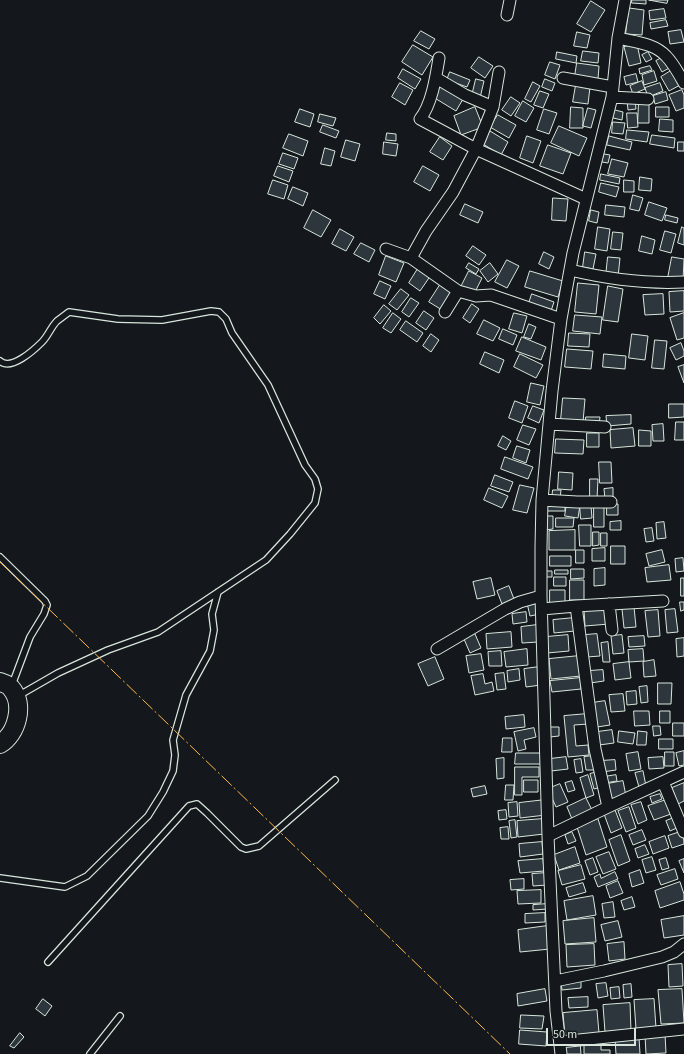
<!DOCTYPE html>
<style>
body{margin:0}
#map{position:relative;width:684px;height:1054px;overflow:hidden;background:#14181c;font-family:"Source Sans 3",sans-serif}
canvas{display:block}
.scale{position:absolute;left:546px;top:1028px;width:90px;height:18px;box-sizing:border-box;border:2px solid #d8e6dc;border-top:0;padding-left:5px;font-size:12px;line-height:14px;white-space:nowrap;color:#d8e6dc;-webkit-text-stroke:3px #14181c;paint-order:stroke}
</style>
<div id="map">
<canvas width="684" height="1054"></canvas>
<div class="scale">50 m</div>
</div>
<script>
const ctx = document.querySelector('canvas').getContext('2d');
ctx.lineJoin = 'round';
function fillPath(path, color) {
  ctx.fillStyle = color;
  ctx.fill(path, 'evenodd');
}
function strokePath(path, color, width, dash) {
  ctx.strokeStyle = color;
  ctx.lineWidth = width;
  ctx.lineCap = dash ? 'butt' : 'round';
  ctx.setLineDash(dash || []);
  ctx.stroke(path);
}
const building = new Path2D(`
 M632 0H646V4L632 3Z
 M649 0H668L667 3Z
 M591 1 605 10 591 32 577 24Z
 M629 8 644 10 642 35 626 34Z
 M664 9 666 18 650 20 649 11Z
 M666 20 668 26 651 29 650 23Z
 M681 30 684 42 670 44 668 32Z
 M421 31 435 39 429 49 414 41Z
 M577 32 590 35 587 48 574 46Z
 M637 44 641 63 629 66 624 47Z
 M413 45 433 57 422 75 402 62Z
 M583 51 599 53 598 63 581 61Z
 M557 52 577 56 576 63 556 59Z
 M648 52 652 59 646 62 642 55Z
 M665 56 671 67 662 72 656 61Z
 M479 57 493 66 485 78 471 68Z
 M550 62 560 65 555 79 545 75Z
 M577 63 599 66 598 79 575 76Z
 M650 66 652 70 640 74 639 69Z
 M403 69 421 79 415 89 398 78Z
 M674 69 682 84 669 91 661 77Z
 M654 71 657 81 644 85 642 75Z
 M450 72 470 80 467 87 447 80Z
 M636 74 638 82 626 85 624 77Z
 M476 79 484 81 480 98 472 96Z
 M545 79 555 83 552 91 542 87Z
 M642 81 645 89 633 94 630 86Z
 M533 82 540 86 531 102 525 99Z
 M400 83 413 90 405 105 392 97Z
 M660 83 663 91 648 97 645 88Z
 M440 85 463 99 456 111 433 97Z
 M576 85 590 87 588 104 573 102Z
 M682 90 684 95V108L676 111 669 95Z
 M540 91 549 94 543 108 534 105Z
 M666 92 668 100 655 104 653 96Z
 M511 97 520 103 511 116 502 110Z
 M635 99 636 109 628 110 627 100Z
 M523 101 534 108 526 122 515 116Z
 M639 101 649 102V123H638Z
 M475 107 483 127 461 135 454 116Z
 M571 107 583 108V128H570Z
 M656 107H669V117H656Z
 M588 108 596 110 591 128 583 126Z
 M300 109 314 114 310 127 295 122Z
 M544 109 557 113 549 134 537 130Z
 M615 110 623 112 622 120 613 118Z
 M627 113H637L638 127 628 128Z
 M320 114 336 118 333 126 318 122Z
 M498 115 516 125 509 138 490 127Z
 M660 119 673 120V132L659 131Z
 M613 122 625 123 623 134 612 133Z
 M323 125 339 131 336 138 320 132Z
 M559 126 587 138 579 156 551 143Z
 M627 130 649 132 647 142 626 139Z
 M490 131 508 142 501 155 483 144Z
 M387 133 396 134V141L386 140Z
 M289 134 308 141 303 156 283 148Z
 M652 135 675 138 674 148 650 144Z
 M527 136 541 141 533 163 520 158Z
 M609 136 632 142 630 150 607 145Z
 M440 137 452 146 443 160 430 152Z
 M346 140 360 144 355 161 341 157Z
 M384 142 398 144 396 156 383 154Z
 M678 142H684V151H678Z
 M548 145 571 153 563 174 540 166Z
 M325 148 335 151 331 166 321 164Z
 M283 153 298 158 294 169 279 164Z
 M604 154 610 155 608 163 602 162Z
 M612 159 628 163 624 177 608 174Z
 M278 166 293 171 289 182 274 176Z
 M423 166 439 175 430 191 414 182Z
 M601 174 620 178 619 184 600 180Z
 M640 177 652 179 651 191 639 190Z
 M273 180 288 185 284 199 268 194Z
 M624 180 634 181V192H624Z
 M601 183 619 187 616 197 599 192Z
 M293 187 308 193 303 206 288 199Z
 M633 195 643 198 639 211 630 209Z
 M553 198 568 199 566 221 552 220Z
 M649 202 667 208 662 221 645 215Z
 M465 204 483 212 478 223 460 215Z
 M606 205 625 207 624 217 605 215Z
 M313 210 331 220 321 237 304 228Z
 M591 210 599 212 597 223 589 221Z
 M666 215 678 218 677 223 665 220Z
 M598 227 610 229 607 251 595 249Z
 M682 227 684 228V245L678 243Z
 M340 229 354 237 346 251 332 244Z
 M665 231 676 234 671 253 660 250Z
 M613 232 623 233 621 250 611 249Z
 M642 236 655 240 652 254 639 251Z
 M361 243 375 250 369 262 354 254Z
 M473 246 486 255 479 265 466 256Z
 M544 252 554 257 549 269 539 264Z
 M585 252 596 254 593 269 583 267Z
 M386 256 404 263 396 282 379 275Z
 M608 257 620 258 618 277 606 276Z
 M672 257 684 259 683 281 668 278Z
 M507 260 519 266 507 288 495 282Z
 M469 263 479 269 476 274 466 268Z
 M490 263 498 274 488 282 480 271Z
 M419 267 431 275 420 291 409 283Z
 M469 271 482 278 474 294 461 287Z
 M530 271 563 281 558 297 525 287Z
 M380 281 391 286 385 299 374 294Z
 M578 283 599 285 596 314 575 312Z
 M440 285 453 294 442 310 429 302Z
 M608 286 623 289 618 322 603 320Z
 M401 289 409 295 397 310 389 304Z
 M684 291V311L670 312 669 292Z
 M532 294 554 302 551 311 529 303Z
 M663 294 664 314 645 315 643 295Z
 M411 298 419 303 409 317 402 312Z
 M472 304 479 309 470 323 463 318Z
 M384 305 391 311 380 324 374 318Z
 M424 311 434 318 426 330 416 323Z
 M393 313 401 319 391 333 383 328Z
 M514 313 527 316 522 333 509 329Z
 M684 313V338L677 340 670 318Z
 M575 315 602 317 600 334 573 331Z
 M484 320 500 328 493 341 477 334Z
 M406 321 423 333 417 342 400 330Z
 M529 324 536 327 531 339 524 337Z
 M503 329 517 335 513 345 499 339Z
 M569 333 590 334 589 347 568 346Z
 M431 334 439 340 431 352 423 346Z
 M632 334 648 336 645 360 629 358Z
 M522 337 546 347 541 360 516 351Z
 M655 340 667 341 664 369 652 368Z
 M681 343 684 351V356L676 360 670 348Z
 M567 349 593 351 591 369 565 367Z
 M485 352 504 360 499 373 480 364Z
 M520 354 543 365 536 378 514 367Z
 M604 354 626 356 625 369 603 367Z
 M684 365V383L678 367Z
 M531 383 544 386 540 405 527 402Z
 M563 398 585 399 583 422 561 420Z
 M515 401 528 406 522 423 509 418Z
 M669 404H684V417L669 418Z
 M533 406 544 410 539 423 528 418Z
 M631 415V424L607 426 606 416Z
 M586 417H600L599 425 586 424Z
 M676 422H684V440H675Z
 M663 424 664 441H653L652 425Z
 M523 425 536 429 529 445 517 440Z
 M633 428 635 446 611 448 610 430Z
 M639 430 651 431V446H639Z
 M587 433H599V447H587Z
 M503 436 511 441 506 450 498 446Z
 M556 439 584 440 583 454 555 453Z
 M517 446 530 450 526 463 513 458Z
 M505 457 533 467 528 479 501 469Z
 M599 462H611L612 483H600Z
 M559 472 573 473 572 490 558 489Z
 M495 475 513 482 509 492 491 486Z
 M590 479H598L597 499H590Z
 M520 485 534 488 527 513 513 510Z
 M489 488 508 496 502 508 484 500Z
 M613 488V498L605 499 604 489Z
 M553 490H561L560 499H552Z
 M567 503 580 505 578 518 565 516Z
 M545 504H565V511H545Z
 M607 504H618V515H607Z
 M580 506H591L592 518 581 519Z
 M594 506H604V527H594Z
 M545 516H553V529L545 530Z
 M556 518H574L573 527H556Z
 M621 521V530H610V522Z
 M664 522 666 538 657 539 656 523Z
 M579 525H591V546H580Z
 M652 528 654 541 646 542 644 529Z
 M575 530V550H549V531Z
 M593 532H599V545L593 546Z
 M601 533H607V546H601Z
 M611 546H625V564H611Z
 M605 548V561H592V549Z
 M576 550H584V563H576Z
 M662 550 665 562 649 566 646 554Z
 M550 556H571V566H550Z
 M683 558 684 571 676 572 675 559Z
 M669 565 671 580 647 582 645 568Z
 M605 568V585L594 586V569Z
 M571 569H584V578L571 579Z
 M555 570H568V574H555Z
 M546 571H552V577H546Z
 M554 577H566V586H554Z
 M491 578 495 595 477 599 473 582Z
 M681 578H684V596H681Z
 M570 580H584V600H570Z
 M509 586 514 599 502 604 497 591Z
 M550 590H565V602L550 603Z
 M537 601 540 614 530 616 527 603Z
 M680 602H684V610L681 611Z
 M607 607 609 624 585 626 584 610Z
 M634 607 636 627 624 628 622 609Z
 M675 609 678 632 667 633 665 610Z
 M658 610 660 636 648 637 645 611Z
 M526 612 527 622 513 624 512 614Z
 M574 618 575 631 554 633 553 620Z
 M537 625 538 642 522 643 521 627Z
 M511 632 512 647 487 649 486 634Z
 M475 634 481 648 470 653 464 639Z
 M597 634 600 656 587 657 585 635Z
 M568 635 569 651 547 653 546 637Z
 M622 635 624 653 613 654 611 636Z
 M644 636 645 646 629 647 628 637Z
 M684 638V656L677 657 676 639Z
 M608 642 610 662H603L601 643Z
 M527 649 528 665 506 667 504 652Z
 M643 649 644 661 629 662 628 650Z
 M501 651 502 666H489L488 652Z
 M481 654 484 670 469 673 466 656Z
 M579 656 581 676 551 679 549 659Z
 M435 657 444 679 428 686 418 664Z
 M654 660 656 676 644 677 643 662Z
 M629 662 631 678 615 680 613 664Z
 M539 667 541 685 526 687 524 669Z
 M519 669 520 680 508 682 507 671Z
 M603 670 604 681 590 683 589 671Z
 M504 673 506 689 497 690 495 674Z
 M483 674 485 684 492 682 494 691 475 695 471 676Z
 M580 678 581 689 552 692 550 681Z
 M658 683H672L671 704H658Z
 M647 686 648 702 641 703 639 687Z
 M636 691 637 704 627 705 626 692Z
 M623 694 625 711 611 712 609 695Z
 M605 701 610 725 597 727 592 703Z
 M634 711H649L650 725 635 726Z
 M660 711H670V723H660Z
 M587 714 588 724 574 725 576 746 588 745 589 755 568 757 564 716Z
 M524 715 525 727 506 729 505 717Z
 M673 723H684V736H673Z
 M653 726H660L661 735 654 736Z
 M550 727H559V736L550 737Z
 M534 728 536 737 524 740 526 749 518 751 514 732Z
 M612 730 614 743 599 745 597 732Z
 M619 731 635 733 633 744 618 742Z
 M638 731 647 732 646 745H637Z
 M503 738H512V752H502Z
 M659 739H673V749H659Z
 M684 751V765L679 766 676 753Z
 M638 752 641 769 629 771 626 754Z
 M665 752H674V766H665Z
 M516 753H542V764H515Z
 M592 756 594 770H586L584 757Z
 M566 757 568 769 551 771 550 759Z
 M663 757 664 768 649 769 648 758Z
 M504 758V778L497 779 496 759Z
 M581 759 583 772 576 773 574 760Z
 M615 760 616 770 602 772 600 761Z
 M515 767H539V777H522V795H515Z
 M643 771 646 786 639 787 635 773Z
 M597 772 601 787 594 789 590 774Z
 M588 775 594 795 586 798 580 778Z
 M616 775 617 781 605 783 604 777Z
 M524 780H538V792H524Z
 M572 781 575 790 568 792 565 783Z
 M623 781 626 796 611 799 607 784Z
 M684 783V801L678 804 672 788Z
 M560 784 568 802 556 807 548 789Z
 M506 785H514L513 800H505Z
 M485 786 487 794 473 797 471 789Z
 M660 794 662 799 652 803 650 797Z
 M586 798 592 810 572 819 567 807Z
 M545 800 546 815 520 818 519 803Z
 M666 800 671 814 654 820 648 806Z
 M517 802 518 816 509 817 508 803Z
 M641 802 647 820 638 824 631 805Z
 M629 807 636 828 626 832 618 811Z
 M506 810 507 819 499 820 498 811Z
 M615 810 622 828 611 833 604 814Z
 M676 817 679 827 670 831 666 821Z
 M543 819 544 834 518 837 517 821Z
 M598 819 607 847 586 855 577 827Z
 M515 820 517 837 511 838 509 821Z
 M508 827 509 839H501L500 828Z
 M642 830 646 840 633 845 629 835Z
 M683 831 684 844 672 848 668 836Z
 M572 832 576 841 568 844 565 835Z
 M621 835 630 861 618 866 609 840Z
 M665 836 669 848 653 854 649 842Z
 M542 842 543 854 520 857 519 844Z
 M645 845 649 854 638 858 635 849Z
 M575 847 580 863 559 870 554 855Z
 M609 852 616 869 603 874 596 857Z
 M652 857 656 870 646 873 642 860Z
 M593 858 598 872 590 875 585 861Z
 M666 858 669 868 662 870 659 860Z
 M543 859 544 871 520 873 518 861Z
 M684 859V873L679 861Z
 M581 865 585 879 562 885 558 871Z
 M675 869 678 879 661 885 657 875Z
 M640 870 644 883 632 887 629 874Z
 M615 872 618 879 598 887 594 877 600 874 601 878Z
 M546 873 547 885 533 886 532 874Z
 M524 879V889L511 890 510 880Z
 M618 881 623 893 610 898 606 886Z
 M680 882 684 894V900L660 908 655 891Z
 M583 883 586 892 569 897 566 888Z
 M541 890V903L518 904 517 891Z
 M593 896 596 915 567 920 564 901Z
 M632 897 635 907 624 910 621 901Z
 M613 902 615 917 604 918 602 904Z
 M547 904 548 909 533 910V905Z
 M545 913V922L525 923V914Z
 M684 916V935L664 938 661 920Z
 M594 918 596 942 565 944 563 921Z
 M618 921 622 937 605 941 601 925Z
 M547 926 550 949 520 952 518 930Z
 M624 942 625 959 609 961 607 944Z
 M594 944 595 965 567 967 566 945Z
 M682 964 683 986 669 987 668 965Z
 M581 980V988L562 990 561 982Z
 M606 983 608 996 598 998 596 984Z
 M631 984 632 997 624 998 623 985Z
 M619 987 620 998 611 999 610 988Z
 M545 989 547 1001 518 1006 517 994Z
 M682 989 684 1023 661 1024 658 990Z
 M588 997V1007L569 1008 568 998Z
 M43 999 52 1006 45 1016 36 1009Z
 M654 999 656 1028 636 1029 634 1000Z
 M630 1003 631 1031 605 1032 603 1005Z
 M597 1010 599 1033 565 1037 563 1013Z
 M521 1015 544 1016 542 1029 520 1028Z
 M520 1030 547 1032 546 1046 519 1044Z
 M20 1033 24 1037 14 1048 10 1046Z
 M665 1034 666 1053 646 1054 645 1035Z
 M639 1037 640 1054H616L615 1039Z
 M580 1042 581 1054H566L565 1043Z
 M601 1045V1050H610V1054H584V1046Z`);
const service = new Path2D(`
 M0 361C11 371 34 350 42 342 48 336 51 327 57 321 61 318 65 315 69 312L118 319 162 320 211 311 219 312 226 319 232 333 268 385 305 465 315 479 318 489 315 503 290 534 266 560 158 632 108 650 58 673 18 696
 M0 557 45 601 47 605 44 614 30 637 12 685
 M0 878 65 887 87 876 148 816 163 792 173 771 175 755 173 740 186 695 210 651 214 630 212 614 218 592
 M48 962 189 806 197 804 207 813 241 847 246 849 259 846 335 780
 M90 1054 120 1016`);
const minor = new Path2D(`
 M507 15 510 0
 M618 38C634 42 654 43 666 56 673 63 679 74 684 83
 M439 58C436 76 432 104 420 119L476 149 586 199
 M436 78 465 95 493 107
 M563 78 613 87
 M612 97 648 99
 M386 249 411 258 458 291 476 296 491 295 561 319
 M411 258 426 231 453 192 476 149 493 107 499 72
 M570 270C608 279 645 284 684 282
 M445 312 458 291
 M549 424 605 427
 M542 500 577 502H611
 M609 604 612 630
 M576 606 663 601
 M542 609 576 606 595 749 608 807
 M437 649 505 609 520 602 541 596
 M663 782 684 832
 M548 836 608 807 684 772
 M555 981 604 971 662 957 674 952 684 944
 M560 1042 684 1029
 M561 1054 556 1011 548 836 541 596V547L542 500 552 391 561 319 573 253 612 97 618 38 625 0`);
const trunk = new Path2D(`
 M0 682C3 683 9 685 11 688 25 704 17 734 0 744`);
const power = new Path2D(`
 M0 562 510 1054`);
fillPath(building, '#2c363c');
strokePath(building, '#d8e6dc', 1);
strokePath(service, '#d8e6dc', 8);
strokePath(minor, '#d8e6dc', 13);
strokePath(trunk, '#d8e6dc', 20);
strokePath(service, '#14181c', 5.5);
strokePath(minor, '#14181c', 11);
strokePath(trunk, '#14181c', 18);
strokePath(power, '#ffb74d', 1, [14, 3, 2, 3]);
</script>
